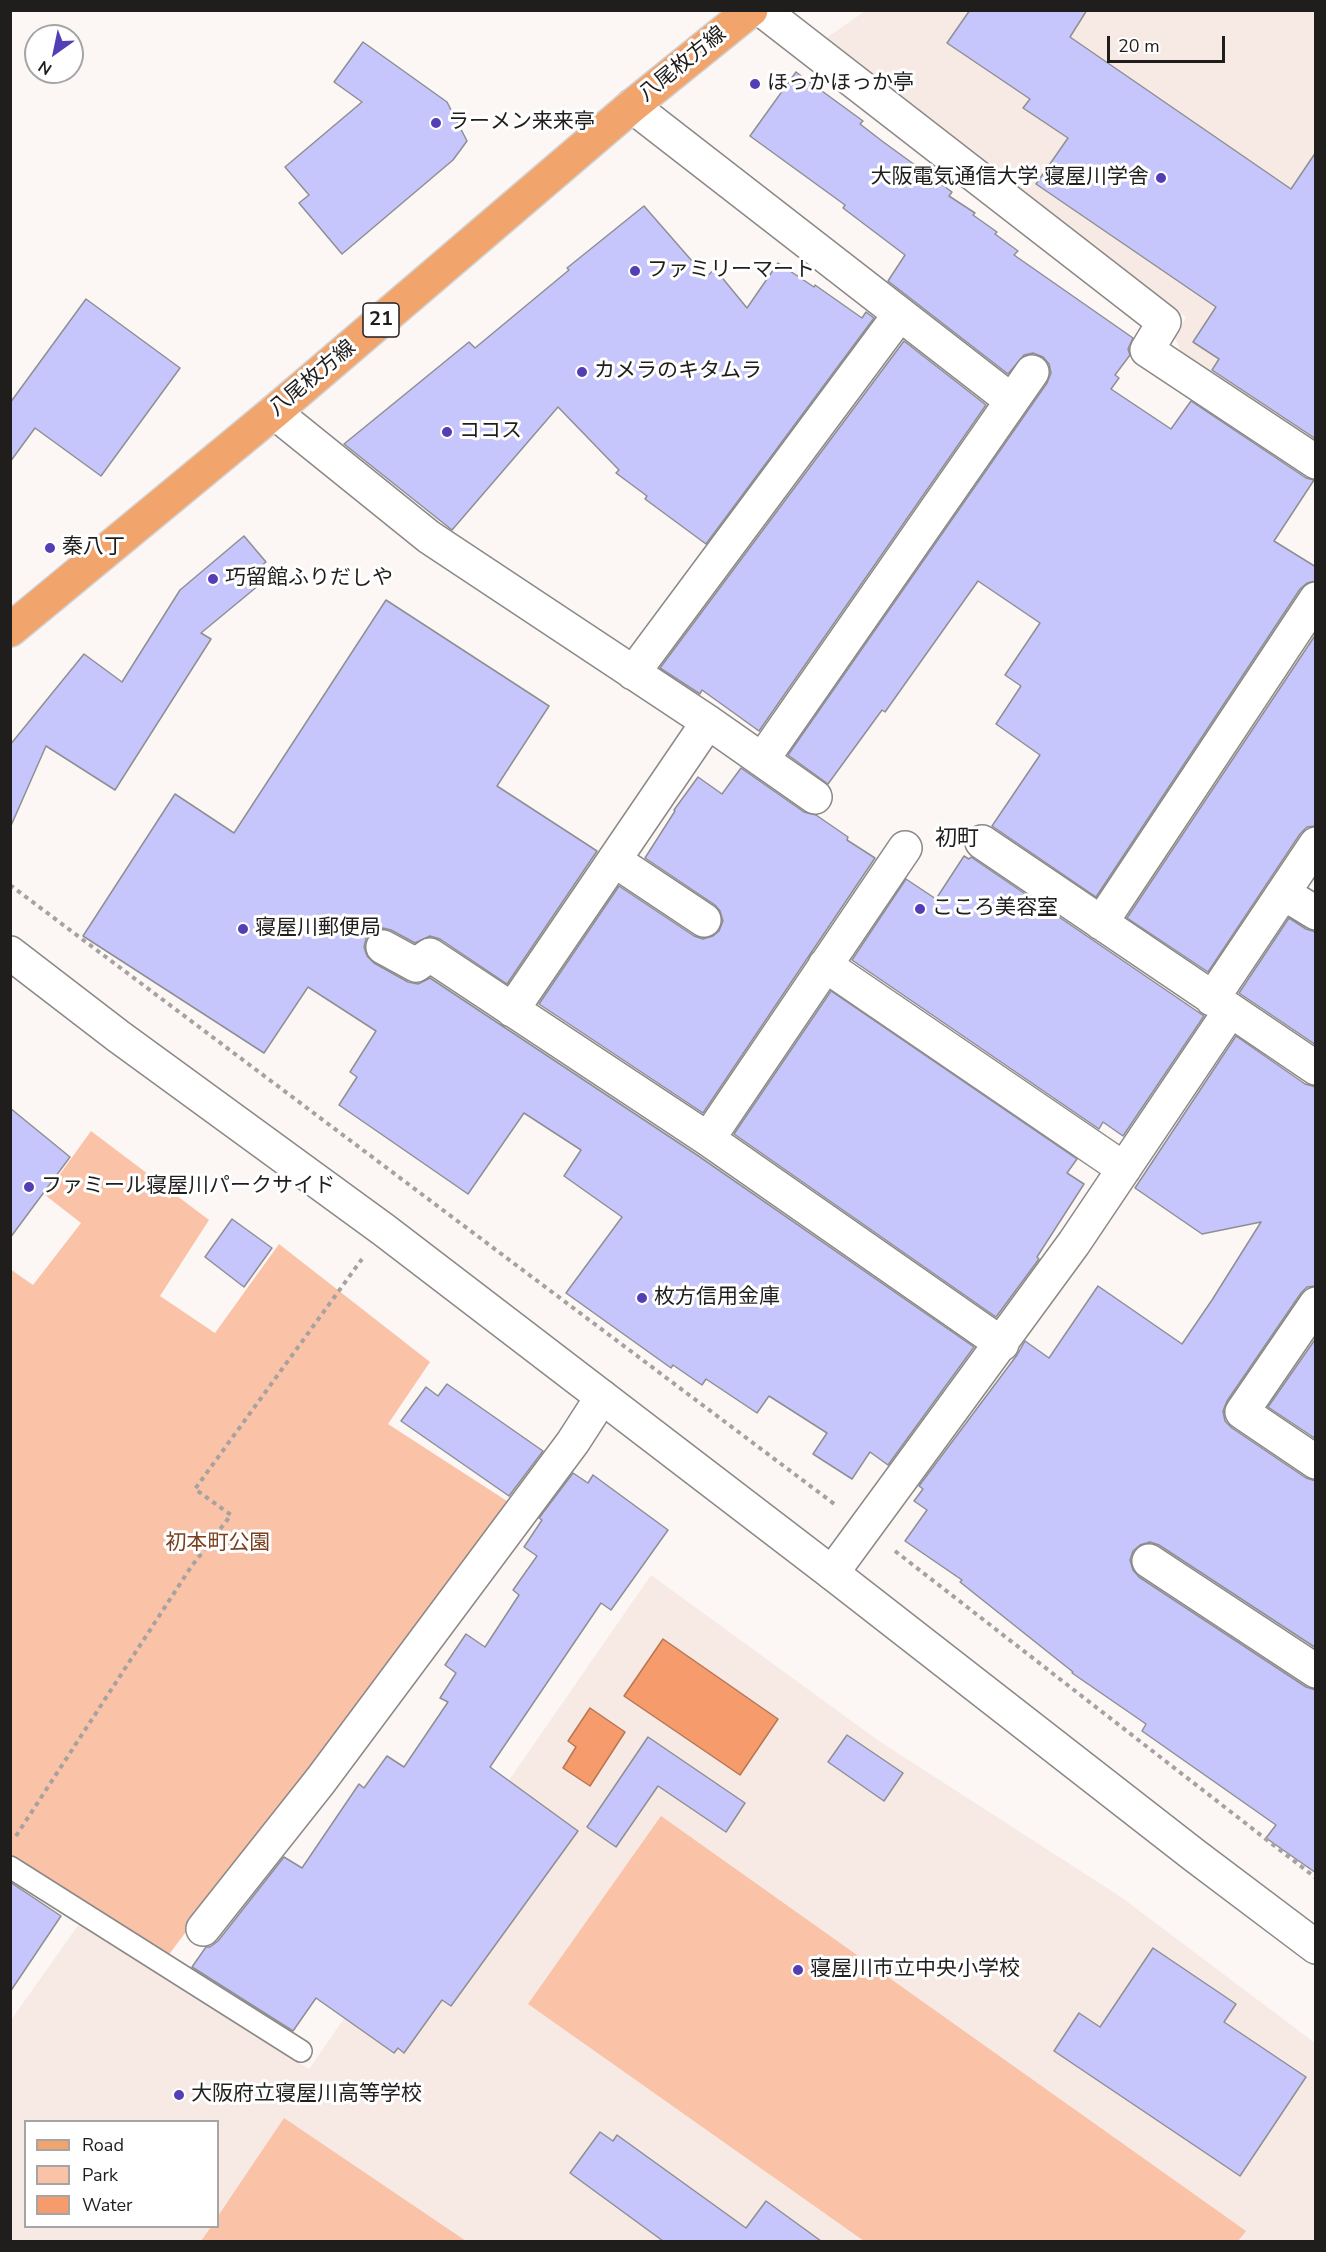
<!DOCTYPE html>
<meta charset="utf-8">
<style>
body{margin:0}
#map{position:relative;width:1326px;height:2252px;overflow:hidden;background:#fcf7f5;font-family:"Nunito Sans",sans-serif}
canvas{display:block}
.frame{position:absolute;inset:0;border:12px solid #201e1d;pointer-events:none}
.legend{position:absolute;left:24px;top:2120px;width:195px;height:108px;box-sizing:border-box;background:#fff;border:2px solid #a6a5a5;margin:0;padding:8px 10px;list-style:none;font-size:18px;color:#201e1d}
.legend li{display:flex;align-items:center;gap:12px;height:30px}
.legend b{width:30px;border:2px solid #a6a5a5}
.north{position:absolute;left:24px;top:24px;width:60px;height:60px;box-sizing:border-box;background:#fff;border:2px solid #a6a5a5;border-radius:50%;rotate:213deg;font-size:16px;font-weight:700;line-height:24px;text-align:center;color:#201e1d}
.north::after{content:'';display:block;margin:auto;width:21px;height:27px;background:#533eb6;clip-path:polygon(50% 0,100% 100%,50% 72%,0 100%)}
.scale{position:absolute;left:1107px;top:36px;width:118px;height:27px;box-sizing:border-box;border:3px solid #201e1d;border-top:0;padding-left:8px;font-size:18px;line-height:21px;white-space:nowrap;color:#201e1d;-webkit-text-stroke:4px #fff;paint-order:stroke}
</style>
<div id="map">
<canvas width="1326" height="2252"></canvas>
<div class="frame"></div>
<ul class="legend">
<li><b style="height:8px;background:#f1a46b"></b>Road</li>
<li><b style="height:16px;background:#fac2a6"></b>Park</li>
<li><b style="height:16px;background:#f69b6c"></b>Water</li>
</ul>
<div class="north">N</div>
<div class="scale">20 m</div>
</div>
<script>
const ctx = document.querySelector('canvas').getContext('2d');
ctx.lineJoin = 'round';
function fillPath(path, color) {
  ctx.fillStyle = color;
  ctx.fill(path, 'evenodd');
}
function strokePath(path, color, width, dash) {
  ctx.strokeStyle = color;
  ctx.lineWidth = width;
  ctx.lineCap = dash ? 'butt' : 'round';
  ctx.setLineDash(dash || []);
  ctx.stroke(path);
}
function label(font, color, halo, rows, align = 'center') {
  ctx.font = font + ' "Nunito Sans","Noto Sans JP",sans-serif';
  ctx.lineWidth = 6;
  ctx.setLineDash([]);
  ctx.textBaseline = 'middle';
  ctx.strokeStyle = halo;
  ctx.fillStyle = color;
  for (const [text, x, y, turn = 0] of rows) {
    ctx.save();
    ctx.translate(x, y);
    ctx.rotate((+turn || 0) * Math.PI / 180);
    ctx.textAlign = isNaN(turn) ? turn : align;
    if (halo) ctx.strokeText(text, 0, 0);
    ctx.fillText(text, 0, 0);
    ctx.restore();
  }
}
const built = new Path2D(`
 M865 11H1315V445L1182 355 1175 337 1186 317 825 39Z
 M651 1575 879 1741 1121 1897 1315 2043V2241L11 2242V2020L79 1924 309 2069ZM26 2122H218V2226H26Z`);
const green = new Path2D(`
 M91 1131 209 1220 160 1296 215 1333 279 1244 430 1362 388 1424 510 1503 164 1961 11 1860 10 1269 33 1285 81 1223 45 1195Z
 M661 1816 1246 2231 1238 2241H864L528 2004Z
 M284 2118 466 2241H201L211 2227 218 2226V2216Z`);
const water = new Path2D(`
 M663 1639 778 1719 740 1775 624 1696Z
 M590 1708 625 1732 590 1786 563 1768 576 1747 568 1741Z`);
const building = new Path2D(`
 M970 10H1087L1070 37 1291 189 1316 152V439L1212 370 1219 359 1193 342 1216 307 1036 184 1068 138 1023 108 1030 99 947 43Z
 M363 42 447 102 467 141 453 160 342 254 299 203 309 195 285 167 362 102 334 82Z
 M796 72 863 121 860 124 882 141 952 192 949 196 975 213 973 215 997 232 995 234 1018 251 1014 255 1133 338 1128 349 1130 355 1115 375 1119 378 1111 389 1171 429 1191 401 1306 478 1314 480 1274 541 1316 567V581L1307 583 1300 589 1096 897 992 826 1040 755 996 724 1021 686 1005 675 1040 623 978 581 885 712 882 710 828 784 788 755 1047 383 1051 373 1049 364 1043 357 1033 353 1024 355 1008 374 888 281 905 255 843 208 845 205 750 136Z
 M644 206 706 277 715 269 747 308 778 263 814 287 815 285 862 318 866 312 874 318 706 544 645 499 647 496 616 473 619 470 558 407 452 530 344 444 469 342 475 348 569 270 567 268Z
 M86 299 180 368 101 476 35 428 10 462V403Z
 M904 341 986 405 759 731 702 690 700 694 660 668Z
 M244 536 266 562 250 575 259 585 201 633 211 639 115 790 46 746 10 828V745L84 654 122 682 180 590Z
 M386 600 549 706 497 786 597 851 507 984 440 939 430 936 415 943 391 930 383 928 374 931 366 939 364 947 367 956 374 963 408 982 418 984 430 978 697 1155 974 1347 888 1465 870 1452 852 1479 813 1454 827 1433 769 1396 757 1413 706 1379 702 1385 673 1365 671 1368 566 1293 622 1217 564 1176 581 1150 524 1113 468 1194 339 1105 357 1077 350 1072 376 1031 308 987 264 1053 83 936 175 794 234 833Z
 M1316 634V826L1307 827 1300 834 1208 972 1127 918Z
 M741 768 804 812 816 815 848 837 847 840 875 858 703 1113 539 1004 619 886 694 936 703 939 713 936 719 931 723 921 720 911 715 905 645 858 675 811 674 810 698 777 722 794Z
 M964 856 969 859 971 857 1204 1016 1123 1136 1103 1122 1099 1129 852 960 906 879 936 899Z
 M1289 918 1306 929 1316 932V1045L1239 993Z
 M831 991 1077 1159 1067 1173 1084 1184 1037 1257 1039 1259 996 1317 734 1134Z
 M1236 1036 1305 1084 1316 1087V1286L1307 1287 1301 1293 1227 1401 1223 1411 1225 1421 1232 1428 1306 1478 1316 1481V1648L1159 1545 1150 1542 1140 1545 1133 1551 1130 1560 1133 1570 1139 1577 1306 1687 1316 1690V1873L1266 1838 1276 1825 1142 1731 1146 1724 1072 1673 1073 1672 960 1582 962 1580 905 1541 927 1510 914 1501 923 1489 919 1486 1017 1355 1025 1341 1049 1358 1098 1286 1182 1344 1212 1300 1261 1222 1202 1234 1135 1188Z
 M10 1108 70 1157 10 1238Z
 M232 1219 272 1248 244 1287 205 1257Z
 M1316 1338V1439L1268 1407Z
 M447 1384 543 1451 509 1496 401 1421 426 1387 438 1396Z
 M573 1473 588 1483 593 1475 668 1530 611 1610 601 1603 490 1767 578 1831 451 2006 442 2000 404 2053 398 2048 394 2053 316 1998 293 2031 192 1967 206 1947H210L218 1941 284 1857 302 1868 359 1784 364 1788 387 1756 404 1767 448 1702 440 1698 456 1673 445 1665 466 1634 485 1647 519 1595 513 1590 537 1556 524 1547 542 1520 539 1518Z
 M847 1735 903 1773 884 1801 828 1762Z
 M648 1737 745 1803 726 1832 658 1786 616 1847 587 1827Z
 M10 1882 61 1916 10 1992Z
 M1153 1948 1236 2004 1224 2022 1306 2077 1240 2176 1054 2051 1079 2013 1100 2027Z
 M600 2132 613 2141 617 2135 746 2228 766 2201 821 2241H663L570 2173Z`);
const path = new Path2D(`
 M10 885 837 1506
 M895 1551 1316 1878
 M16 1836 191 1567 231 1515 195 1489 362 1259`);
const service = new Path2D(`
 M10 1867 301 2051`);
const minor = new Path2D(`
 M762 10 1164 322 1147 350 1316 462
 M632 106 1012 401
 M274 412 429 537 708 722 815 797
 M633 673 900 314
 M762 760 1032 372
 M982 842 1316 1068
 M614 860 704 920
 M1283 893 1316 913
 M1101 923 1316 599
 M383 947 416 965 430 955 708 1139 1002 1344
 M825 965 1124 1169
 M1212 999 1316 844
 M512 1010 708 722
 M708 1139 905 848
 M1316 1304 1242 1412 1316 1462
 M1149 1561 1316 1671
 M832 1573 1074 1243 1230 1011
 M203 1929 321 1780 573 1442 602 1397`);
const tertiary = new Path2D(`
 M10 953 118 1036 384 1230 832 1573 1194 1855 1316 1947`);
const primary = new Path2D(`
 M10 630 274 412 632 106 751 10`);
const markers = [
 [755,84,6,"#533eb6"],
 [436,123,6,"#533eb6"],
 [1161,178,6,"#533eb6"],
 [635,271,6,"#533eb6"],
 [582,372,6,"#533eb6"],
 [447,432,6,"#533eb6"],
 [50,548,6,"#533eb6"],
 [213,579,6,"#533eb6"],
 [920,909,6,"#533eb6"],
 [243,929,6,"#533eb6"],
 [29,1187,6,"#533eb6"],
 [642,1298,6,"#533eb6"],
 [798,1970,6,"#533eb6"],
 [179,2095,6,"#533eb6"]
];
const shields = [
 [381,320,36]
];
const shieldNames = [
 ["21",381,320]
];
const streetNames = [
 ["八尾枚方線",683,65,-39],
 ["八尾枚方線",313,379,-40]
];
const poiNames = [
 ["ほっかほっか亭",767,84],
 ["ラーメン来来亭",448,123],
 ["大阪電気通信大学 寝屋川学舎",1149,178,"right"],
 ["ファミリーマート",647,271],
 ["カメラのキタムラ",594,372],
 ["ココス",459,432],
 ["秦八丁",62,548],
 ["巧留館ふりだしや",225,579],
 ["こころ美容室",932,909],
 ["寝屋川郵便局",255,929],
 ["ファミール寝屋川パークサイド",41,1187],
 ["枚方信用金庫",654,1298],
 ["寝屋川市立中央小学校",810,1970],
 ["大阪府立寝屋川高等学校",191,2095]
];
const parkNames = [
 ["初本町公園",218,1544]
];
const neighbourhoodNames = [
 ["初町",957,840]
];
fillPath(built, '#f7eae4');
fillPath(green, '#fac2a6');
fillPath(water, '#f69b6c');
strokePath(water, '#b67654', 1.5);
fillPath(building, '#c7c6fc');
strokePath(building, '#8e8f93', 1.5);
strokePath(service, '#8c8886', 24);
strokePath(minor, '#8c8886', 36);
strokePath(tertiary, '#8c8886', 36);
strokePath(primary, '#d2d2d2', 36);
strokePath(path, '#a6a2a0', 4, [4.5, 4.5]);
strokePath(service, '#fff', 21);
strokePath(minor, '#fff', 33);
strokePath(tertiary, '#fff', 33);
strokePath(primary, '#f1a46b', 33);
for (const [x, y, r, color] of markers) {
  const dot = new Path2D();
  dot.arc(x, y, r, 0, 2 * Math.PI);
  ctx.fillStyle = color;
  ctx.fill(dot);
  strokePath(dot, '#fff', 2);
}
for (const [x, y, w] of shields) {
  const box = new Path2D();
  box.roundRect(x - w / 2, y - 17, w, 34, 4.5);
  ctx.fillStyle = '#fff';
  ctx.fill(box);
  strokePath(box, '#201e1d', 1.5);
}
label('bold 20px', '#201e1d', null, shieldNames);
label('21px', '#201e1d', '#fff', streetNames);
label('21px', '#201e1d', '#fff', poiNames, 'left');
label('21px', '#7a3f1f', '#fff', parkNames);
label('22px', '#201e1d', '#fff', neighbourhoodNames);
</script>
